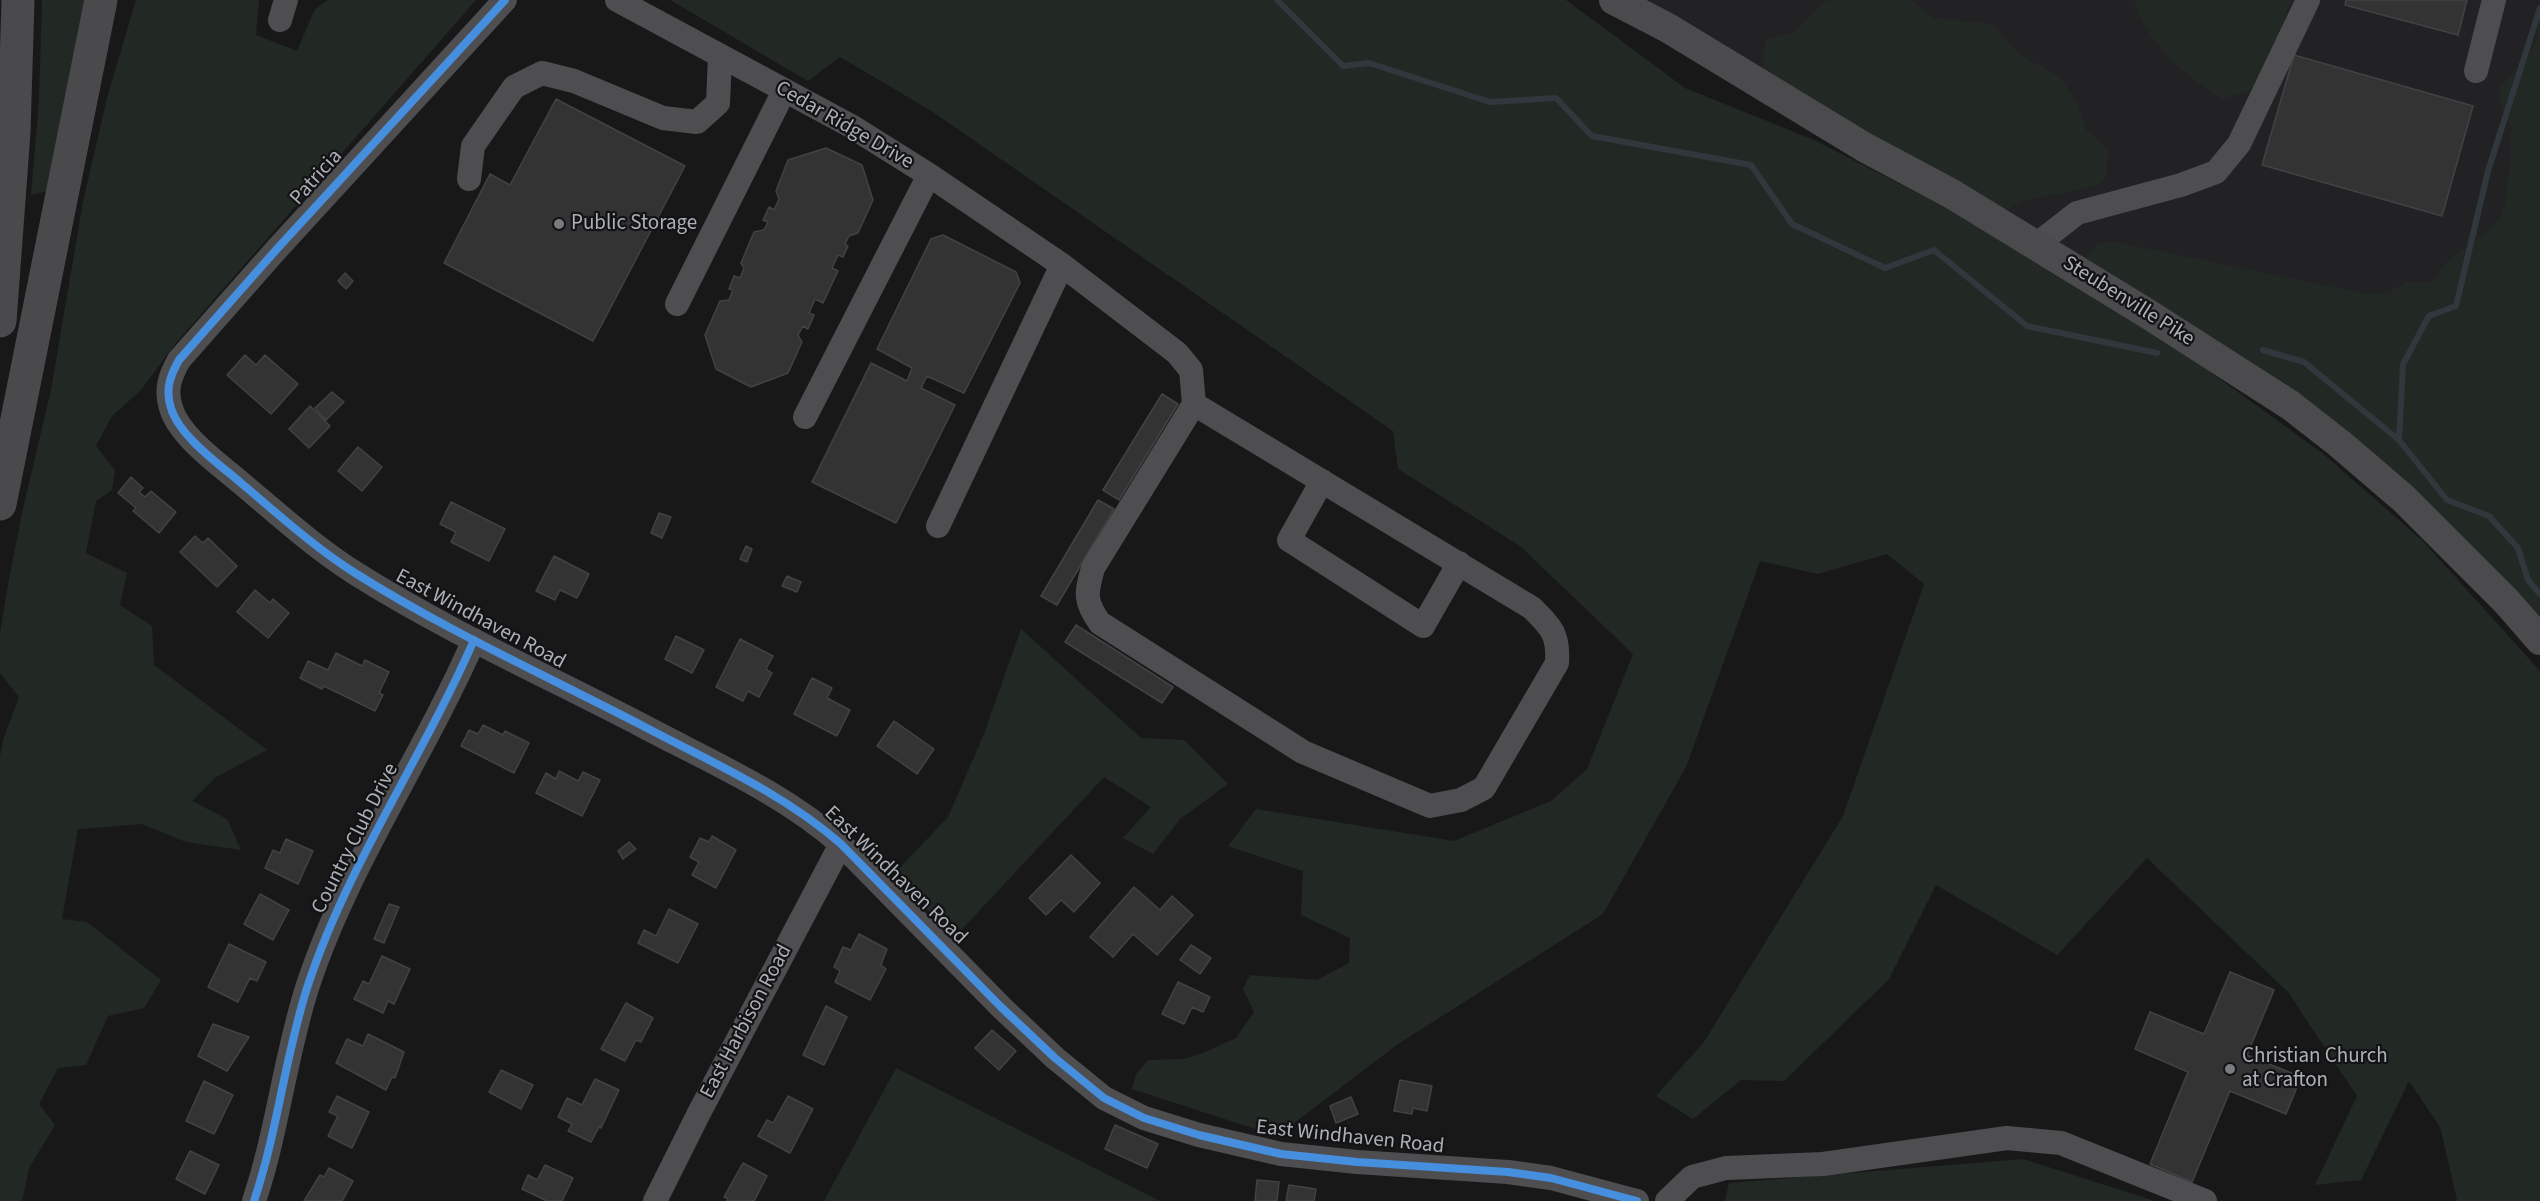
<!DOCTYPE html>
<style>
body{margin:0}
canvas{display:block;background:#181819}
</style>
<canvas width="2540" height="1201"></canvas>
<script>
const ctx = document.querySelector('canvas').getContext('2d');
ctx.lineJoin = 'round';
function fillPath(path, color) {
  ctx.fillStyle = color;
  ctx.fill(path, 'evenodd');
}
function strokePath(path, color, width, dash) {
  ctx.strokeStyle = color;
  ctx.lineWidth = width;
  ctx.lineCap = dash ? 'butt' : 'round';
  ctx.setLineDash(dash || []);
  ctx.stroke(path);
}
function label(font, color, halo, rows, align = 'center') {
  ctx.font = font + ' "Source Sans 3",sans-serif';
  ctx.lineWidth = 4.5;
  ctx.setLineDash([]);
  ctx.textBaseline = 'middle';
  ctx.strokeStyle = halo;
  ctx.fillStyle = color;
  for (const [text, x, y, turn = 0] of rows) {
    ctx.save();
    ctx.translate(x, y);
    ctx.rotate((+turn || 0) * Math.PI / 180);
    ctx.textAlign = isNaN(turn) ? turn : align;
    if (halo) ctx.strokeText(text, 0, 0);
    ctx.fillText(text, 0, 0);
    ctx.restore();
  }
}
const built = new Path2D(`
 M1631 0H2540V640L2340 444Z`);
const green = new Path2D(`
 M42 0H86L47 191 31 195 39 100Z
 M136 0H259L256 35 297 51 315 9 328 0H476L175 344 141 390 112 416 96 446 115 470 112 490 96 501 86 553 127 573 120 605 152 626 154 665 267 750 216 777 192 801 227 819 241 850 186 842 142 824 78 829 62 919 87 922 161 980 144 1008 108 1016 86 1065 58 1068 39 1104 55 1125 29 1168 22 1201H0V756L3 740 19 697 0 673V634L7 590 22 513 51 390 83 202 107 98Z
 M670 0H1566L1685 88 1814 140 1945 207 2163 338 2321 452 2423 541 2540 671V1201H2455L2457 1199 2440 1127 2409 1081 2361 1180 2315 1185 2357 1096 2288 992 2147 858 2057 955 1936 885 1889 979 1784 1081 1741 1080 1693 1119 1656 1096 1704 1042 1843 816 1924 584 1887 554 1818 574 1760 561 1686 767 1603 914 1398 1044 1277 1136 1132 1089 1136 1074 1148 1060 1184 1059 1203 1053 1236 1038 1254 1012 1243 989 1250 975 1317 980 1349 963 1350 938 1301 915 1303 871 1228 846 1256 809 1454 841 1551 801 1587 769 1633 654 1520 546 1398 469 1393 431 933 112 840 57 808 81Z
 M1829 0H1911L1933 18 1992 24 2022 56 2059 76 2077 102 2086 130 2108 148 2107 175 2098 186 2026 200 1992 216 1762 81 1765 40 1793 33 1823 3Z
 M2134 0H2291L2278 39 2251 90 2223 99C2186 76 2146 44 2134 0Z
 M2540 0V637L2421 511 2080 266 2096 245 2111 241 2367 294 2388 293 2406 282 2427 283 2434 280 2446 262 2490 230 2500 218 2505 203 2511 156V127L2499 100 2501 86 2531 52 2537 39Z
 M1021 629 1141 738 1184 740 1228 784 1180 819 1153 854 1123 838 1151 807 1104 777 953 939 895 873 948 817 984 734Z
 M896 1068 1160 1201H824Z
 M2023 1159 2155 1201H1725L1729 1183Z`);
const stream = new Path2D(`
 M1277 0 1343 66 1369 63 1490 102 1556 98 1592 136 1751 165 1792 224 1885 268 1934 250 2027 326 2157 353
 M2263 350 2304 362 2399 440 2447 500 2489 516 2518 548 2528 580 2540 594
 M2399 440 2403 364 2429 316 2456 306 2488 171 2540 8`);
const building = new Path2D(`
 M2346 0H2467L2458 35 2345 5Z
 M2294 55 2473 106 2442 216 2262 165Z
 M556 99 685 166 593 341 444 263 490 174 510 185Z
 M826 148 862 165 873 200 858 233 849 236 845 244 848 246 843 257 838 255 832 268 838 271 823 303 815 299 809 313 814 315 808 329 803 326 798 335 802 342 788 373 751 387 716 369 705 335 720 301 729 300 733 290 729 289 734 276 740 278 744 268 741 263 754 232 764 230 768 222 763 220 769 207 774 210 779 199 776 191 788 160Z
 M943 235 1016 272 1020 283 964 393 927 376 921 388 955 405 896 523 812 482 871 363 907 381 912 368 877 349 931 239Z
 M345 273 353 281 346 289 338 281Z
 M245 355 256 365 265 355 298 384 271 414 227 375Z
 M332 392 344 402 326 420 315 408Z
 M1162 394 1178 404 1119 500 1103 490Z
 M310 406 330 426 309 448 289 429Z
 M358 447 382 467 362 491 338 471Z
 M131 477 143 488 139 492 145 497 151 491 176 512 159 533 133 511 136 508 118 493Z
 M1098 500 1114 509 1057 605 1041 596Z
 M451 502 505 529 489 561 451 542 456 532 440 524Z
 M659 513 671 517 662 538 651 533Z
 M195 536 203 543 208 538 237 566 217 587 180 552Z
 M746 546 752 549 747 562 740 559Z
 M554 556 589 574 577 598 560 590 555 600 536 591Z
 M787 576 801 582 797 592 782 586Z
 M255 590 270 603 273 599 289 613 268 638 237 612Z
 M1076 625 1173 687 1162 703 1065 642Z
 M676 636 704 650 692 673 665 659Z
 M740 639 773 656 766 669 772 673 759 697 748 691 743 701 716 687Z
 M336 653 362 666 365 660 389 672 379 693 383 695 375 711 324 686 322 689 300 678 308 661 328 670Z
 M812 678 832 688 827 698 850 710 837 736 794 714Z
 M894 721 934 749 917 774 877 746Z
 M483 725 503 735 505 731 529 743 514 773 461 746 469 730 478 734Z
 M559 771 578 781 583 772 600 780 582 816 536 793 546 773 556 779Z
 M712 836 736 850 716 888 692 875 699 862 690 857 700 838 709 842Z
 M286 839 313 851 298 884 265 868 273 850 280 853Z
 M629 842 636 849 623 859 618 851Z
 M1071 855 1100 883 1074 912 1061 900 1046 915 1029 898Z
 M1134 887 1160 910 1172 896 1193 915 1157 955 1133 934 1113 957 1090 937Z
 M260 894 289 910 273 940 244 924Z
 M389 904 399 907 384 943 374 939Z
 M669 909 698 924 678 963 638 943 644 930 656 936Z
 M859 934 887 949 881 965 886 969 870 1000 835 982 840 971 834 967 843 947 851 950Z
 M229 944 266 962 257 981 250 978 238 1002 208 987Z
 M1191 945 1211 958 1200 974 1180 960Z
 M382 956 410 969 394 1004 388 1001 383 1013 354 999 363 981 369 984Z
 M2230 972 2274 990 2247 1055 2301 1077 2286 1114 2230 1091 2192 1182 2150 1164 2188 1072 2135 1049 2150 1012 2204 1034Z
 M1178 982 1210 997 1203 1012 1192 1007 1184 1024 1162 1014Z
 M626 1003 653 1018 641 1042 636 1040 625 1061 601 1049Z
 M826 1006 847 1017 824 1065 803 1055Z
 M213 1024 249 1037 227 1071 198 1056Z
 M992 1030 1016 1051 999 1070 975 1048Z
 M368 1034 404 1052 395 1078 392 1077 386 1090 336 1063 347 1039 363 1046Z
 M501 1070 533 1085 521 1109 489 1092Z
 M595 1079 619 1090 601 1128 599 1127 591 1142 568 1131 572 1124 558 1117 567 1098 582 1105Z
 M1400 1080 1432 1086 1427 1111 1413 1108 1412 1114 1394 1111Z
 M204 1081 233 1095 214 1134 186 1121Z
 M337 1096 369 1112 352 1148 328 1136 338 1116 329 1112Z
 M788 1096 813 1109 790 1153 758 1136 767 1120 773 1123Z
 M1351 1097 1358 1114 1336 1123 1330 1106Z
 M1115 1125 1158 1144 1147 1168 1105 1149Z
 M190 1151 219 1165 205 1194 176 1179Z
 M743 1163 767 1176 754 1201H727L728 1199 724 1197Z
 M545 1165 573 1178 562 1201H547L522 1189 528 1175 537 1180Z
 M329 1168 353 1181 342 1201H304L320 1175 324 1177Z
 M1257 1180 1279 1182 1277 1201H1255Z
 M1289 1185 1316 1189 1314 1201H1286Z`);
const minor = new Path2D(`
 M505 0 276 250 179 360C170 376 165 390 171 408 179 436 219 464 241 483 278 514 314 547 355 573 447 631 547 676 643 726 711 762 783 793 841 844L1001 1007 1055 1058 1104 1098 1144 1118 1199 1135 1281 1154 1357 1162 1508 1172 1551 1178 1637 1201
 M617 0 851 126 929 175 1062 265 1177 353 1191 370 1194 404 1093 568C1086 593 1084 601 1100 623L1303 752 1430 806 1461 800 1484 788 1557 663C1559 634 1551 627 1532 608L1194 404
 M280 20 286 0
 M2476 71 2494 0
 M469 179 473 146 514 87 542 73 574 81 663 118 697 122 718 103 720 56
 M2036 245 2077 213 2181 185 2216 172 2239 144 2308 0
 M677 304 784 91
 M805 417 929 175
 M1322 481 1289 540 1423 626 1459 563
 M938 526 1062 265
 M254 1201C278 1130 285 1055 308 985 348 864 423 757 474 640
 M655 1201 699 1113 841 844
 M1667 1201 1692 1177 1726 1168 1823 1164 2007 1138 2061 1143 2205 1201`);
const major = new Path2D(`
 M1614 0 1668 28 1864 147 1952 194 2148 314 2290 405 2340 444 2403 498 2507 602 2540 640`);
const highway = new Path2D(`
 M0 321 14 132 18 0
 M0 504 101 0`);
const cycleway = new Path2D(`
 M505 0 276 250 179 360C170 376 165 390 171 408 179 436 219 464 241 483 278 514 314 547 355 573 447 631 547 676 643 726 711 762 783 793 841 844L1001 1007 1055 1058 1104 1098 1144 1118 1199 1135 1281 1154 1357 1162 1508 1172 1551 1178 1637 1201
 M254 1201C278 1130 285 1055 308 985 348 864 423 757 474 640`);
const markers = [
 [559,224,6,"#787b80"],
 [2230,1069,6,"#787b80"]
];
const streetNames = [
 ["Cedar Ridge Drive",844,126,30],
 ["Patricia",317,178,-48],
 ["Steubenville Pike",2128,302,32],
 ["East Windhaven Road",480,620,28],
 ["Country Club Drive",356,839,-63],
 ["East Windhaven Road",895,876,44],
 ["East Harbison Road",747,1022,-62],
 ["East Windhaven Road",1350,1138,6]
];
const poiNames = [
 ["Public Storage",571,224],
 ["Christian Church",2242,1057],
 ["at Crafton",2242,1081]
];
fillPath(built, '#222224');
fillPath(green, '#222823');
strokePath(stream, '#31383d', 6);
fillPath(building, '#333334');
strokePath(building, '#424245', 1.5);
strokePath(minor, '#4e4e51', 24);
strokePath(major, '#4b4b4d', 30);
strokePath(highway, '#4a4a4d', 33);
strokePath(cycleway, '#468fdf', 8);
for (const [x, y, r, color] of markers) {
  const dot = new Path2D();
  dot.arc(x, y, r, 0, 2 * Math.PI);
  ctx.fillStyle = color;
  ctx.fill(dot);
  strokePath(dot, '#131314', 2);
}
label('21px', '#acb0b8', '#131314', streetNames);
label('21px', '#acb0b8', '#131314', poiNames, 'left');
</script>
